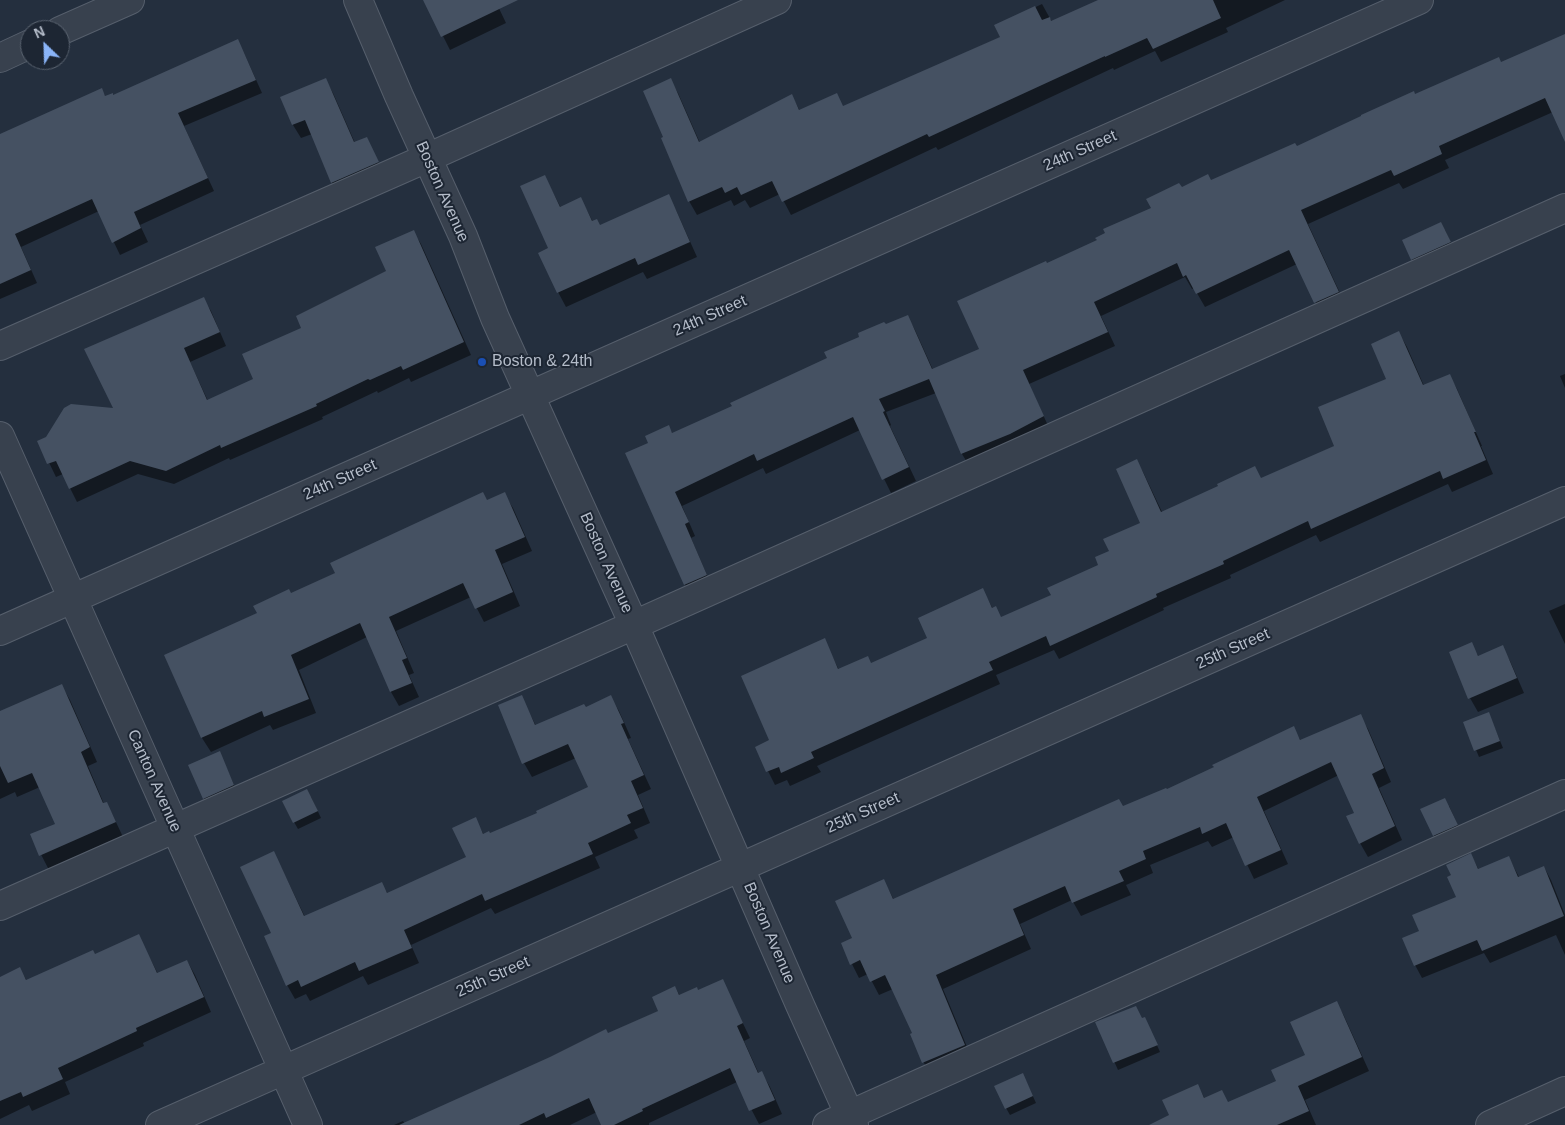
<!DOCTYPE html>
<style>
body{margin:0}
#map{position:relative;width:1565px;height:1125px;overflow:hidden;background:#242f3e;font-family:Arial,sans-serif}
canvas{display:block}
.north{position:absolute;left:20px;top:20px;width:50px;height:50px;box-sizing:border-box;background:#1d2633;border:1px solid #59626f;border-radius:50%;rotate:336deg;font-size:14px;font-weight:700;line-height:20px;text-align:center;color:#b4bcc9}
.north::after{content:'';display:block;margin:auto;width:18px;height:22px;background:#8ab4f8;clip-path:polygon(50% 0,100% 100%,50% 72%,0 100%)}
</style>
<div id="map">
<canvas width="1565" height="1125"></canvas>
<div class="north">N</div>
</div>
<script>
const ctx = document.querySelector('canvas').getContext('2d');
ctx.lineJoin = 'round';
function fillPath(path, color) {
  ctx.fillStyle = color;
  ctx.fill(path, 'evenodd');
}
function strokePath(path, color, width, dash) {
  ctx.strokeStyle = color;
  ctx.lineWidth = width;
  ctx.lineCap = dash ? 'butt' : 'round';
  ctx.setLineDash(dash || []);
  ctx.stroke(path);
}
function label(font, color, halo, rows, align = 'center') {
  ctx.font = font + ' Arial,sans-serif';
  ctx.lineWidth = 4;
  ctx.setLineDash([]);
  ctx.textBaseline = 'middle';
  ctx.strokeStyle = halo;
  ctx.fillStyle = color;
  for (const [text, x, y, turn = 0] of rows) {
    ctx.save();
    ctx.translate(x, y);
    ctx.rotate((+turn || 0) * Math.PI / 180);
    ctx.textAlign = isNaN(turn) ? turn : align;
    if (halo) ctx.strokeText(text, 0, 0);
    ctx.fillText(text, 0, 0);
    ctx.restore();
  }
}
const shadow = new Path2D(`
 M425 0H495L506 23 450 50Z
 M1101 0H1285L1226 28 1228 32 1161 62 1155 51 1114 70 1113 68 938 150 936 147 791 215 780 194 750 208 745 200 734 206 731 200 697 215 689 201 665 138 670 80 678 93 700 143 792 96 800 111 844 107 1001 37 996 26 1042 4 1052 22Z
 M1565 35V123L1553 112 1445 160 1449 168 1403 189 1399 183 1308 224 1346 306 1323 316 1297 264 1205 307 1194 288 1192 289 1185 277 1101 316 1115 346 1029 384 1050 430 970 467 962 454 936 393 886 412 891 425 890 426 916 481 891 493 860 430 766 474 763 468 682 506 695 536 691 538 713 589 693 598 685 585 627 454 650 443 668 427 673 434 734 407 828 359 885 326 907 316 915 330 933 370 981 350 1047 265 1098 241 1152 209 1181 189 1211 181 1296 148 1415 96 1501 63Z
 M237 41 244 53 262 93 184 126 214 191 140 225 148 242 120 255 99 211 21 247 37 283 0 299V154L101 90 106 97 113 96Z
 M325 79 333 93 355 143 367 138 385 176 340 196 332 183 312 134 301 138 293 125 282 98Z
 M545 177 561 208 581 199 593 222 600 226 668 196 676 210 697 257 647 279 643 272 566 307 558 292 549 249Z
 M1445 230 1454 249 1416 266 1412 259Z
 M413 231 421 244 471 355 411 382 409 378 378 393 377 391 322 417 323 419 230 460 229 458 174 484 138 474 77 502 63 474 56 477 39 442 115 410 203 298 211 311 226 346 190 362 208 401 255 380 303 328 387 272Z
 M1399 333 1407 347 1424 386 1449 375 1457 389 1482 446H1481L1493 474 1452 492 1448 484 1320 542 1316 535 1230 575 1231 578 1163 608 1164 610 1059 659 1054 650 996 675 1000 684 817 766 821 772 790 786 787 780 775 785 756 747 770 741 824 640 839 670 871 665 929 639 982 589 993 609 1001 618 1052 595 1100 566 1110 551 1141 524 1137 461 1144 474 1162 512 1261 480 1335 446 1388 380Z
 M1565 374V388L1560 376Z
 M504 494 513 508 532 551 502 564 520 606 484 622 471 597 396 631 414 673 409 675 419 697 399 706 391 692 367 637 299 670 316 713 273 730 270 725 211 752 202 738 165 656 258 613 291 594Z
 M1565 604V644L1549 611Z
 M1471 644 1479 657 1502 647 1510 661 1524 693 1478 712 1470 698Z
 M62 686 70 700 97 762 88 766 104 804 107 803 123 837 49 870 31 835 57 824 40 787 17 797 15 792 0 799V713Z
 M521 696 536 726 586 708 611 697 619 711 631 738 628 739 651 789 638 795 650 823 634 830 638 838 595 857 600 868 495 914 491 908 411 945 419 963 368 985 363 976 310 1001 306 994 295 999 287 985 272 933 281 867 305 917 381 883 388 894 467 858 475 819 484 835H490L539 813 589 788 576 758 532 777 524 763Z
 M1489 714 1503 748 1479 757 1465 723Z
 M1360 716 1368 729 1391 782 1379 788 1402 840 1368 857 1360 843 1355 813 1339 775 1264 811 1288 864 1254 879 1234 837 1212 847 1208 841 1150 865 1153 873 1126 885 1131 895 1081 916 1072 900 1020 924 1031 949 943 989 972 1059 932 1076 924 1063 912 1035 914 1034 893 989 879 995 868 974 859 978 852 964 842 943 854 938 884 881 894 900 1123 807 1167 791 1293 728 1301 741Z
 M223 760 237 792 208 805 204 799Z
 M311 797 321 818 298 829 294 822Z
 M1449 806 1461 832 1438 842 1434 836Z
 M1471 855 1479 870 1509 858 1519 877 1544 867 1551 880 1565 915V955L1556 935 1490 963 1484 953 1422 978 1415 965 1420 932 1458 898 1452 876Z
 M138 935 158 974 187 961 195 975 211 1012 143 1043 144 1046 65 1082 70 1094 32 1111 29 1105 0 1119V978L20 969 27 981 95 956Z
 M722 980 750 1038 744 1041 759 1074 762 1073 770 1087 782 1114 759 1124 737 1082 649 1123V1125H602L597 1112 570 1125H394L403 1121 405 1124 659 1011 675 987 680 996 698 992Z
 M1336 1002 1344 1016 1369 1071 1305 1100 1316 1125H1157L1171 1118 1198 1086 1205 1099 1228 1103 1278 1081 1307 1055Z
 M1142 1019 1148 1025 1160 1052 1118 1070 1097 1023Z
 M1026 1081 1036 1103 1010 1115 1006 1108Z`);
const building = new Path2D(`
 M423 0H518L441 37Z
 M1098 0H1213L1221 18 1153 49 1147 38 1105 57V56L929 137 927 134 782 202 772 181 741 195 737 187 725 193 722 187 688 202 661 138 663 137 643 91 671 78 699 142 792 94 799 110 837 93 843 106 1000 37 994 25 1035 6 1042 20 1050 17 1051 21Z
 M1565 34V142L1545 98 1439 146 1442 154 1394 176 1391 170 1301 210 1339 292 1314 303 1289 250 1196 294 1186 275 1183 277 1177 263 1094 302 1108 332 1023 370 1044 416 1010 434 961 454 929 379 879 399 885 411 883 412 909 467 882 480 853 417 757 461 754 454 675 492 689 522 685 524 707 575 684 585 625 453 648 443 645 436 669 425 672 433 732 406 730 403 827 358 824 352 859 337 858 333 884 322 886 324 908 315 932 369 979 349 957 301 1046 261 1047 263 1097 240 1095 238 1105 233 1103 229 1151 208 1146 199 1179 183 1182 187 1208 174 1211 180 1295 143 1297 146 1361 116V115L1414 91 1415 94 1499 57 1501 62Z
 M238 39 256 80 178 113 208 178 134 212 141 228 112 243 92 199 15 234 31 270 0 284V134L102 88 105 96 113 93V95Z
 M326 78 354 142 367 137 379 162 331 183 305 120 292 125 280 97Z
 M545 175 560 207 581 197 592 221 597 219 600 225 669 194 690 242 638 265 635 258 557 293 538 253 548 248 520 186Z
 M1441 222 1451 242 1411 260 1402 240Z
 M414 230 464 342 403 370 401 366 370 380 368 379 316 404 317 406 221 448 220 445 166 471 130 461 69 489 56 461 47 464 37 441 46 437 64 408 71 404 113 408 84 349 204 297 220 332 184 348 207 400 253 379 242 354 301 328 296 316 386 271 375 247Z
 M1399 331 1423 385 1450 374 1476 432H1474L1486 460 1443 479 1440 471 1311 529 1308 521 1223 561 1224 564 1156 594 1157 597 1050 646 1046 636 989 662 993 670 811 752 814 758 781 773 779 767 766 772 755 747 769 740 741 676 825 638 838 669 868 656 871 663 927 638 918 618 983 588 992 608 996 606 1001 617 1051 595 1047 588 1098 565 1095 557 1109 551 1103 539 1140 523 1116 469 1137 459 1161 512 1218 486 1217 484 1255 466 1261 478 1334 446 1318 407 1386 379 1371 344Z
 M483 492 487 500 505 492 525 537 495 550 513 592 475 609 463 583 389 617 407 658 402 660 412 683 390 692 360 623 291 655 309 699 264 717 262 711 201 738 164 655 257 613 253 606 289 589 291 593 335 573 330 563Z
 M1472 642 1478 656 1503 645 1517 678 1468 699 1449 652Z
 M62 684 90 747 81 752 103 803 107 802 116 822 39 856 30 834 55 824 32 773 8 783 0 766V711Z
 M522 695 535 725 584 704 586 707 611 695 624 723 621 724 644 775 631 781 643 808 627 815 631 823 588 843 593 854 485 901 482 894 404 930 412 948 359 971 355 962 301 987 298 980 286 986 264 936 271 933 240 867 274 851 304 916 382 882 387 893 466 857 452 828 476 817 483 834 489 831 490 833 537 813 536 811 588 787 568 744 522 764 498 705Z
 M1489 712 1500 741 1474 751 1463 722Z
 M1361 714 1384 768 1372 774 1395 826 1359 844 1346 816 1354 813 1331 762 1257 797 1281 850 1245 866 1226 823 1202 834 1200 827 1143 851 1146 859 1119 871 1124 881 1072 903 1065 886 1013 909 1024 935 936 975 965 1045 922 1063 910 1034 912 1033 885 975 870 982 860 960 850 965 841 943 852 938 835 901 884 879 893 899 1119 799 1123 806 1166 788 1167 789 1214 767 1212 765 1294 726 1300 740Z
 M220 751 234 785 203 799 188 765Z
 M307 789 318 811 293 823 282 801Z
 M1445 798 1458 825 1433 836 1420 809Z
 M1471 853 1478 869 1509 856 1518 877 1544 866 1564 916 1482 951 1477 940 1414 966 1402 938 1419 931 1412 915 1456 897 1447 877 1451 875 1446 865Z
 M139 934 157 973 187 960 204 997 136 1028 137 1031 58 1068 63 1079 23 1097 21 1092 0 1101V977L20 967 26 980 93 950 95 954Z
 M723 979 743 1023 737 1026 758 1073 762 1071 775 1100 749 1111 730 1068 642 1109 643 1111 614 1125H601L589 1098 546 1118 544 1113 519 1125H399L550 1057 606 1029 608 1033 658 1011 652 997 675 986 679 995 697 987 698 990Z
 M1337 1001 1362 1057 1298 1086 1309 1111 1277 1125H1149L1169 1115 1162 1100 1198 1084 1204 1098 1222 1090 1228 1102 1276 1081 1271 1070 1305 1055 1290 1022Z
 M1136 1006 1142 1018 1145 1017 1158 1045 1113 1063 1095 1022Z
 M1023 1073 1033 1096 1005 1109 994 1086Z`);
const minor = new Path2D(`
 M358 0 399 96 463 236 495 318 634 625 800 1005 854 1125
 M60 31 130 0
 M0 58 30 44
 M0 346 427 158 777 0
 M0 436 308 1125
 M0 631 1419 0
 M0 906 634 625 1565 208
 M160 1125 1565 501
 M827 1125 1565 794
 M1490 1125 1565 1091`);
const markers = [
 [482,362,5,"#1a4fb4"]
];
const streetNames = [
 ["24th Street",1080,151,-24],
 ["Boston Avenue",442,192,66],
 ["24th Street",710,316,-24],
 ["24th Street",340,480,-24],
 ["Boston Avenue",606,563,66],
 ["25th Street",1233,649,-24],
 ["Canton Avenue",154,781,66],
 ["25th Street",863,813,-24],
 ["Boston Avenue",769,933,67],
 ["25th Street",493,977,-24]
];
const poiNames = [
 ["Boston & 24th",492,362]
];
fillPath(shadow, '#0007');
fillPath(building, '#455162');
strokePath(minor, '#565f6c', 30);
strokePath(minor, '#38414e', 28);
for (const [x, y, r, color] of markers) {
  const dot = new Path2D();
  dot.arc(x, y, r, 0, 2 * Math.PI);
  ctx.fillStyle = color;
  ctx.fill(dot);
  strokePath(dot, '#1d2633', 2);
}
label('16px', '#b4bcc9', '#1d2633', streetNames);
label('16px', '#b4bcc9', '#1d2633', poiNames, 'left');
</script>
